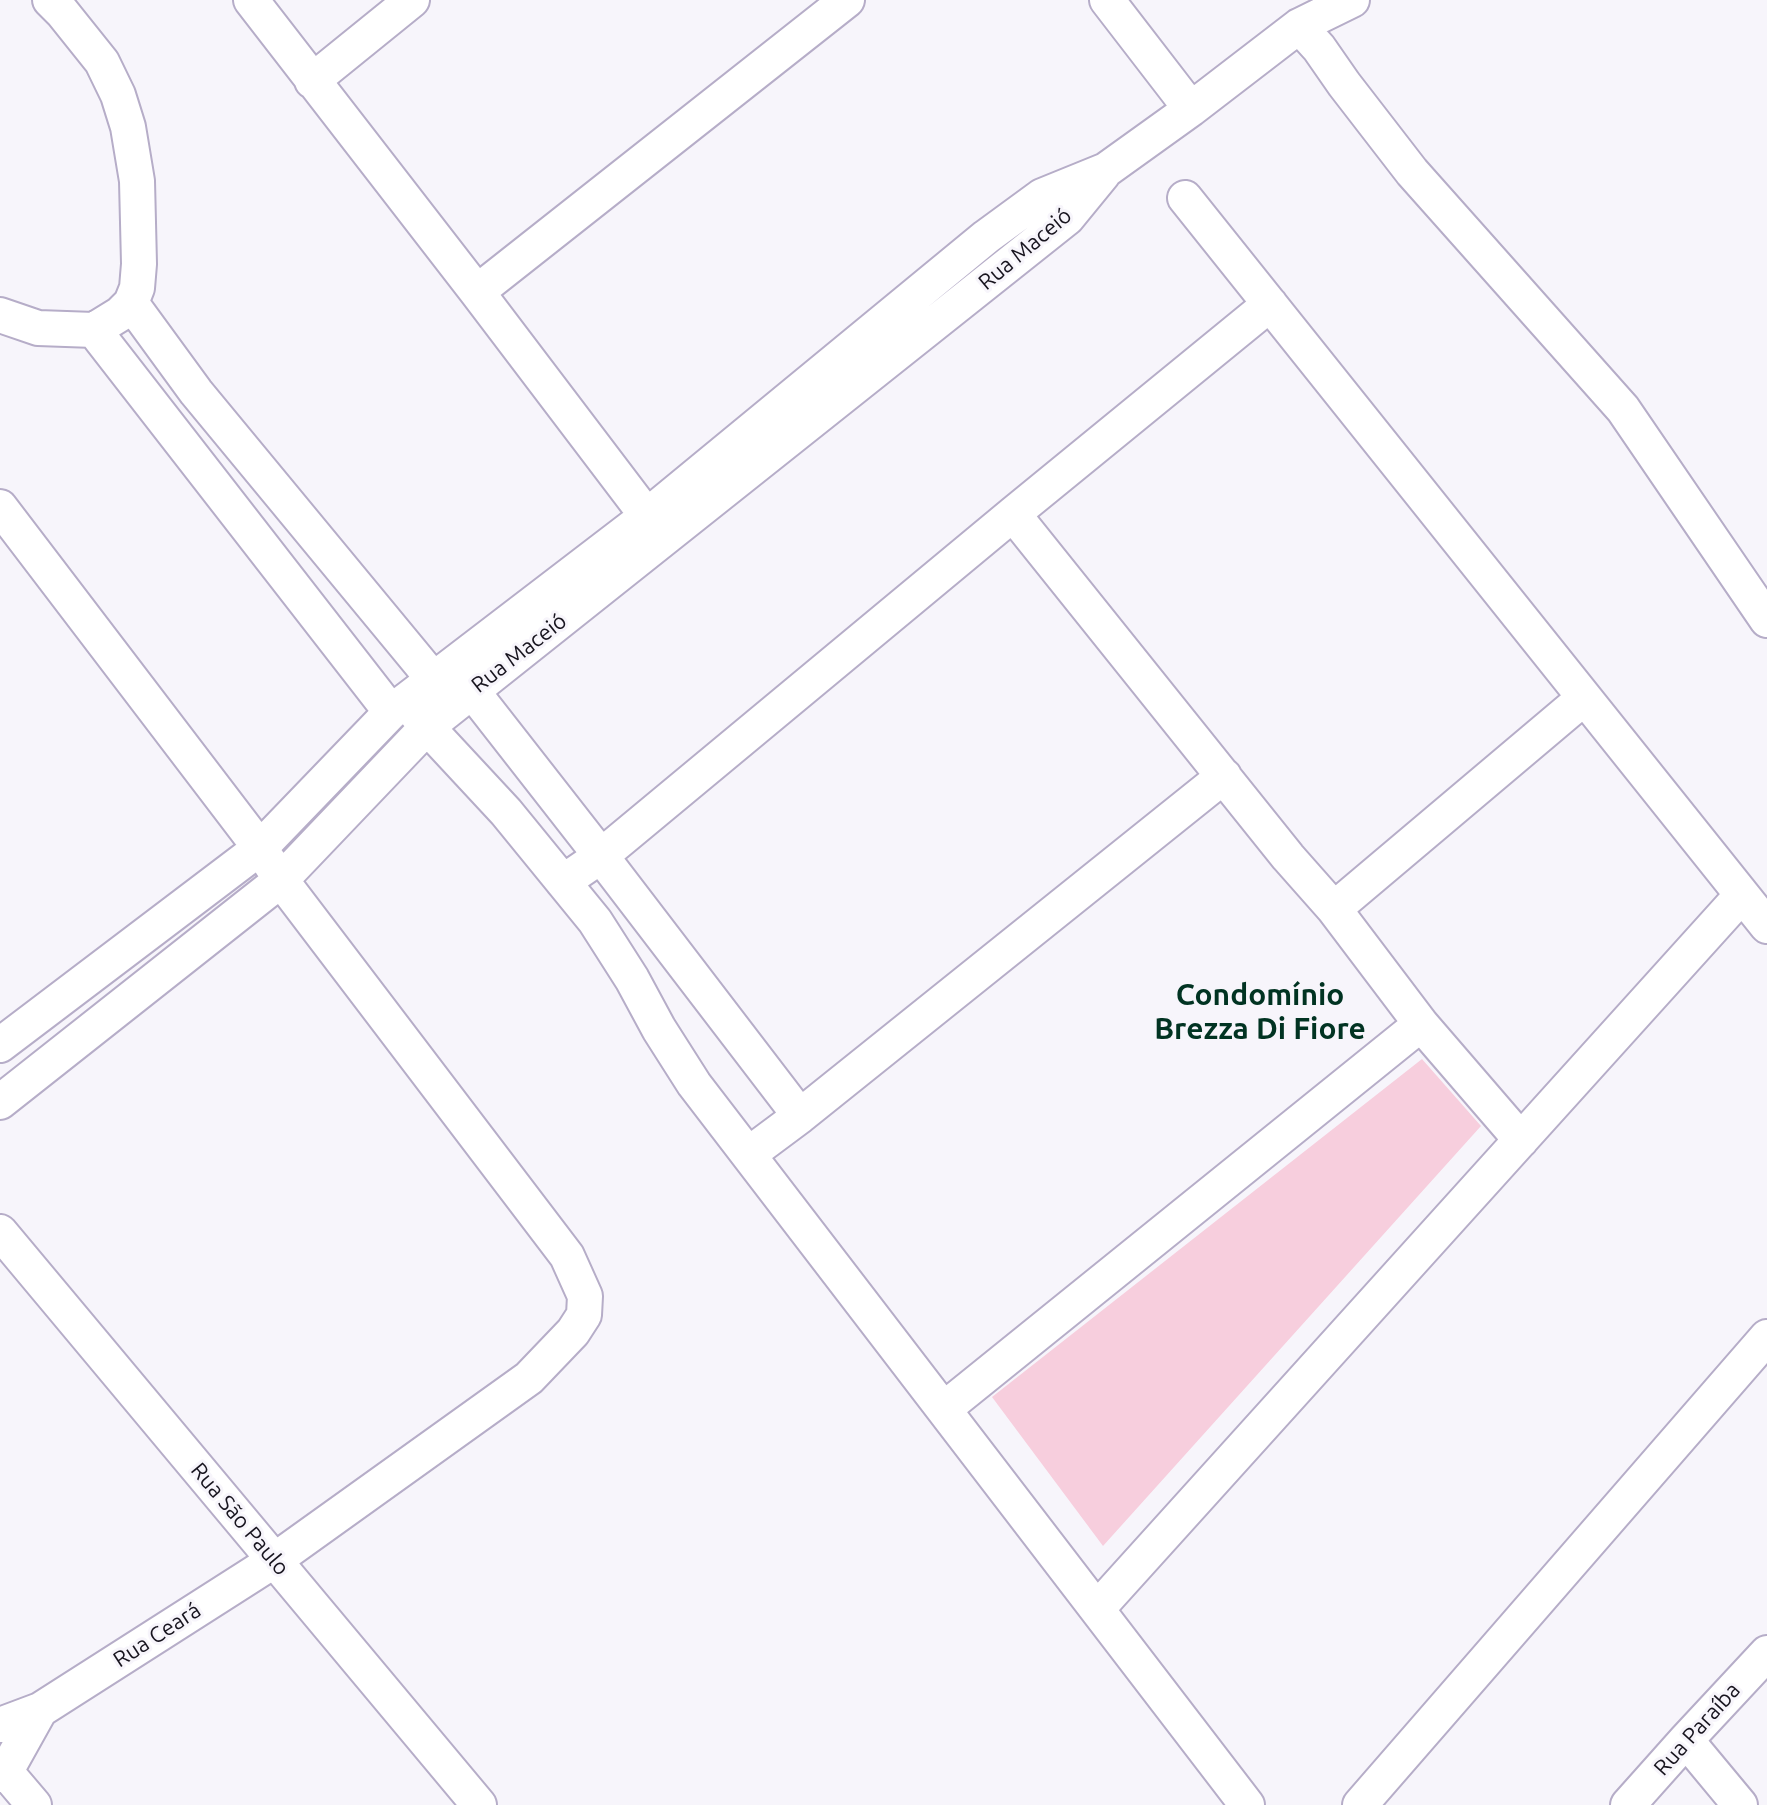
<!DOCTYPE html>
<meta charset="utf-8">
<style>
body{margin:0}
canvas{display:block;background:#f7f5fb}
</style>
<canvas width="1767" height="1805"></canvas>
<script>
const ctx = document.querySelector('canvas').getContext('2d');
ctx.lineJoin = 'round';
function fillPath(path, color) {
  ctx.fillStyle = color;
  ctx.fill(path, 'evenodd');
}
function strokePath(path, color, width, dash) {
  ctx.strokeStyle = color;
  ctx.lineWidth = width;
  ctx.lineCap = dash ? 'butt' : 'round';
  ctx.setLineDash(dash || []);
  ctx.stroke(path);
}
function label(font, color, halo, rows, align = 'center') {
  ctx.font = font + ' Ubuntu,sans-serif';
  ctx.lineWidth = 6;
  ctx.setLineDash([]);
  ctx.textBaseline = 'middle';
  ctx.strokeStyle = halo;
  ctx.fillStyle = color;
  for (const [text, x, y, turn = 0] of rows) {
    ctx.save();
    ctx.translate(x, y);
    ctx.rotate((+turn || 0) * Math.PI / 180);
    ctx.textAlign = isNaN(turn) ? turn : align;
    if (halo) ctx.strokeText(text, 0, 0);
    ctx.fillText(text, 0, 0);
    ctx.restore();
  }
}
const green = new Path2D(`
 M1422 1059 1481 1126 1103 1546 992 1397Z`);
const street = new Path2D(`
 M251 0 477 292 647 516 659 534
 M1107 0 1191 109
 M1299 26 1319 48 1344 84 1412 172 1623 409 1767 620
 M312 81 412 0
 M1185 198 1767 926
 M477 292 847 0
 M131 303 196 392 434 680
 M0 315 38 328 94 330 120 314 131 303 137 288 139 264 137 181 128 127 118 95 102 62 62 12 50 0
 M94 330 391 712
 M0 507 260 848 281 880 567 1256 585 1296 584 1315 573 1332 529 1378 275 1560 40 1710 0 1725
 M1013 514 1288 857 1334 909 1421 1024 1521 1140
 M458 673 601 856 800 1116
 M414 711 427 727 506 812 595 921 632 979 659 1029 694 1084 1247 1805
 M563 882 601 856 1013 514 1270 304
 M1334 909 1584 698
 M0 1045 260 848 391 712 647 516 986 237 1042 196 1106 170 1191 109 1299 26 1352 0
 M0 1102 281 880 427 727 1067 218 1103 174
 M749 1154 800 1116 1224 776
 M0 1232 479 1805
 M944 1409 1421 1024
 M1097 1609 1742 895
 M1686 1740 1740 1805
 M0 1765 34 1805
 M0 1775 6 1771 40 1710
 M1360 1805 1767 1337
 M1628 1805 1686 1740 1767 1653`);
const streetNames = [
 ["Rua Maceió",1025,249,-40],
 ["Rua Maceió",519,653,-38],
 ["Rua São Paulo",240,1519,50],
 ["Rua Ceará",157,1635,-33],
 ["Rua Paraíba",1697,1729,-48]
];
const districtNames = [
 ["Condomínio",1260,995],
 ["Brezza Di Fiore",1260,1029]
];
fillPath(green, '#f7cedd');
strokePath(street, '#b6adc8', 38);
strokePath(street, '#fff', 34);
label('22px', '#17141e', '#f7f5fb', streetNames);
label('bold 30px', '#013322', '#f7f5fb', districtNames);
</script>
